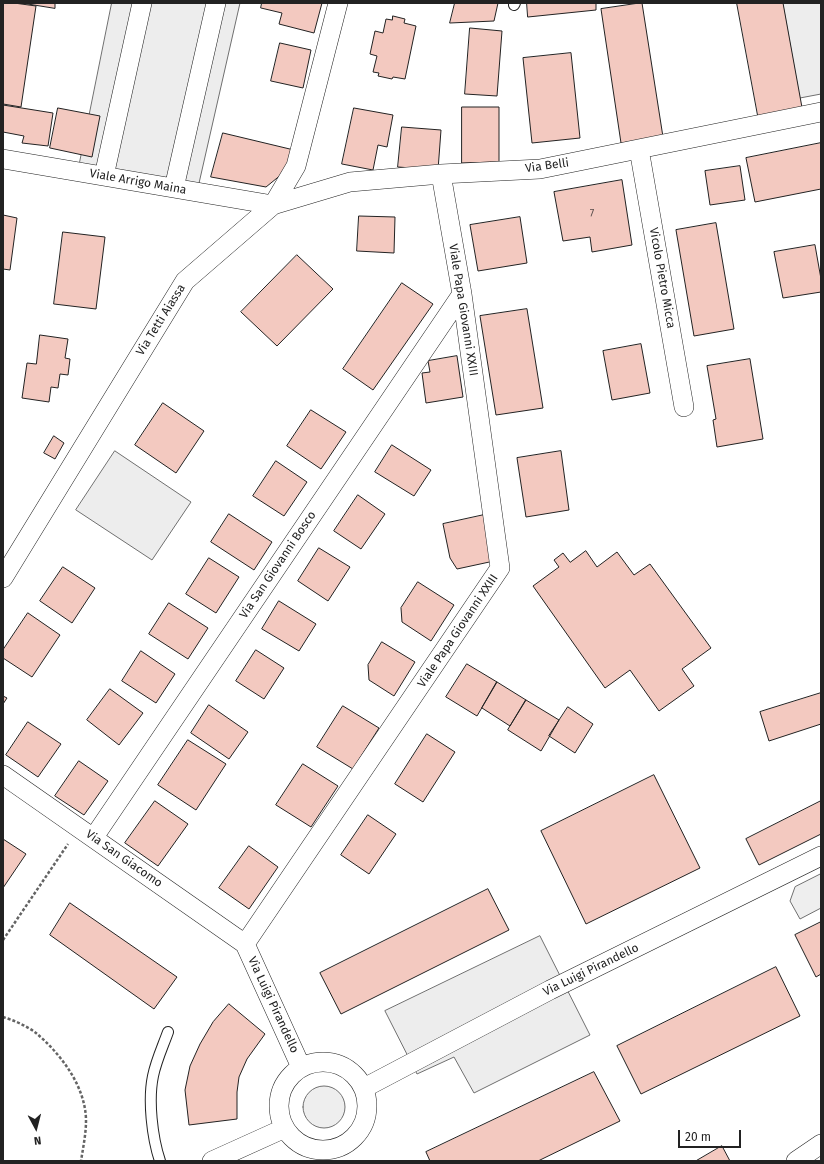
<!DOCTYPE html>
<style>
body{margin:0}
#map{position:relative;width:824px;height:1164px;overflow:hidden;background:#fff;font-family:"Fira Sans",sans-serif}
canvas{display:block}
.frame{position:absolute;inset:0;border:4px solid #222;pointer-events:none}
.north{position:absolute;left:16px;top:1108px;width:40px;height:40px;-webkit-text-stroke:3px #fff;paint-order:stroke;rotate:173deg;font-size:11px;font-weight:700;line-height:16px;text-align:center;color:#222}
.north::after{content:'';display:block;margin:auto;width:14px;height:18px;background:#222;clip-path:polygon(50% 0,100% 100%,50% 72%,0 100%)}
.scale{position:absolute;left:678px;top:1130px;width:63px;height:18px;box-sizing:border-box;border:2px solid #222;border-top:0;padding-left:5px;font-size:12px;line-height:14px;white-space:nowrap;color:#222;-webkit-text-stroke:3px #fff;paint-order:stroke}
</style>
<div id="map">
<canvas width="824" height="1164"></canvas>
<div class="frame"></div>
<div class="north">N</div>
<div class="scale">20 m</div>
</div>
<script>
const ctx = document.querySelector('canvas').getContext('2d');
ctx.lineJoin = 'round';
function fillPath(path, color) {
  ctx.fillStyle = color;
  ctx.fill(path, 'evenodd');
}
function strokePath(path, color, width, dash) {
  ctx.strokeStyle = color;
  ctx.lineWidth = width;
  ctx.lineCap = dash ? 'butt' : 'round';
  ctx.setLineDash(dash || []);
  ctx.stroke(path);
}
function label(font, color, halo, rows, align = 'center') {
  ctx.font = font + ' "Fira Sans",sans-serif';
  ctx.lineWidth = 3;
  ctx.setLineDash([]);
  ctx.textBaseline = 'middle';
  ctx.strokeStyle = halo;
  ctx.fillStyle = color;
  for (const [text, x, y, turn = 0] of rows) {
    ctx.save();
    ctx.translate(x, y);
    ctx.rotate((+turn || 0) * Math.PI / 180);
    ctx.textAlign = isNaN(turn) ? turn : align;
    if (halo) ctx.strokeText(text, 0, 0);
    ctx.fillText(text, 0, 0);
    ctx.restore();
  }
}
const green = new Path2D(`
 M821 874V908L800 919 790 901 795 887Z
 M303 1107a21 21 0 1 1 42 0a21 21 0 1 1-42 0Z`);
const parking = new Path2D(`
 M112 3H240L197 192 78 172Z
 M783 3H821V94L800 98Z
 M115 451 191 502 152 560 76 510Z
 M540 936 590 1035 474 1093 454 1057 417 1074 385 1011Z`);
const building = new Path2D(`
 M3 3H14L36 6 21 107 3 104Z
 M22 3H55V8Z
 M262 3H322L314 33 279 24 282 13 261 8Z
 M455 3H498L494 21 450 23Z
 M527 3H596V10L528 17Z
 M642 3 663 137 621 143 601 9Z
 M737 3H783L803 113 759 121Z
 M393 16 405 19 404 23 416 26 405 79 393 77 392 79 378 76 379 73 373 72 377 56 370 54 375 31 383 33 386 19 392 20Z
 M470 28 502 31 497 96 465 94Z
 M280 43 311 50 303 88 271 81Z
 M571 53 580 138 532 143 523 58Z
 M3 105 53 113 48 146 22 143 24 136 3 132Z
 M462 107H499V162L462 163Z
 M58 108 100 116 92 157 50 148Z
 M354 108 393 115 387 147 378 145 373 170 342 164Z
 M402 127 441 130 438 170 398 167Z
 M223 133 294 150 282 174 266 187 211 177Z
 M821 143V189L755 202 746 158Z
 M740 166 745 200 710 205 705 171Z
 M622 180 632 245 592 252 590 237 563 241 554 192Z
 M3 215 17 218 10 270 3 269Z
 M359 216 395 217 394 253 357 251Z
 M520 217 527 263 478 271 470 225Z
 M716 223 734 329 694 336 676 230Z
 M63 232 105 237 96 309 54 304Z
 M815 245 821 279V292L783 298 774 252Z
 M297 255 333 289 277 346 241 312Z
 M402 283 433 304 373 390 343 369Z
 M527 309 543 408 496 415 480 316Z
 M40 335 68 339 65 358 70 359 68 375 60 374 58 388 51 387 49 402 22 398 27 363 36 364Z
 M641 344 650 393 612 400 603 351Z
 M457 356 463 397 426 403 422 373 430 372 428 361Z
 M750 359 763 439 717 447 713 420 716 419 707 366Z
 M163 403 204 431 176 473 135 445Z
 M311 410 346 432 321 469 287 446Z
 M54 436 64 443 55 459 44 453Z
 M392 445 431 470 414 496 375 472Z
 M561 451 569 510 526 517 517 458Z
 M276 461 307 482 284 516 253 496Z
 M358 495 385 514 361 549 334 531Z
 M229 514 272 542 254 570 211 542Z
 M484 515 494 561 457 569 450 558 443 524Z
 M319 548 350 567 328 601 298 581Z
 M586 551 597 567 617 552 634 575 650 564 711 648 682 669 694 686 659 711 630 670 605 688 533 586 559 567 554 560 563 553 570 562Z
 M209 558 239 577 216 613 186 594Z
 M63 567 95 588 72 623 40 601Z
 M418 582 454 605 431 641 402 622 401 608Z
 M279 601 316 624 299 651 262 629Z
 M169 603 208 628 188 659 149 634Z
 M28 613 60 635 32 677 3 658V650Z
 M382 642 415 662 394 696 369 680 368 665Z
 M256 650 284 668 264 699 236 681Z
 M141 651 175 674 156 703 122 681Z
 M467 664 497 682 477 716 446 697Z
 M497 682 526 700 510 726 482 708Z
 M110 689 143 713 119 745 87 720Z
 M821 693V724L769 741 760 712Z
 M3 696 7 698 3 704Z
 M526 700 559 720 541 751 508 730Z
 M209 705 248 732 229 759 191 733Z
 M343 706 379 728 353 769 317 747Z
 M568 707 593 724 575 753 549 736Z
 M28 722 61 744 38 777 6 755Z
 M427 734 455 752 423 802 395 784Z
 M188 740 226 764 196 810 158 785Z
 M79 761 108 781 84 815 55 796Z
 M303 764 338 786 311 827 276 805Z
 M654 775 700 868 586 924 541 831Z
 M155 801 188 824 158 866 125 843Z
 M821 801V834L759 865 746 839Z
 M368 815 396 834 369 874 341 855Z
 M3 839 26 854 3 888Z
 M249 846 278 867 249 909 219 888Z
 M488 889 509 930 341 1014 320 973Z
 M70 903 177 977 154 1009 50 935Z
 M821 922V974L816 977 795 935Z
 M776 967 800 1016 641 1094 617 1046Z
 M229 1004 265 1034 247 1059 239 1077 237 1092V1119L189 1125 185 1090 190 1066 200 1044 213 1022Z
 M594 1072 620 1121 538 1161H430L426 1152Z
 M722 1146 730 1161H696Z`);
const path = new Path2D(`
 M3 940 68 844
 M3 1017C13 1020 27 1026 36 1033 61 1054 86 1087 86 1121 86 1134 83 1148 81 1161`);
const service = new Path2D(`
 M514 5 515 3
 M160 1161C152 1137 148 1100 153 1076 156 1061 163 1046 168 1032`);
const minor = new Path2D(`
 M639 149 684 407
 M3 159 273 205 350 182 441 174 540 169 821 112
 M104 176 142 3
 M174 188 216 3
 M3 578 185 281 273 205 296 166 338 3
 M3 775 245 944
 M94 837 462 294
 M245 944 500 568 462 294 441 174
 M245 944 301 1067
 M279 1106a44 44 0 1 1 88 0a44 44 0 1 1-88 0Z
 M364 1088 550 990 821 856
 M212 1161 285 1128
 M796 1161 821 1144`);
const numberNames = [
 ["7",592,214]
];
const streetNames = [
 ["Via Belli",547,166,-8],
 ["Viale Arrigo Maina",138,182,10],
 ["Vicolo Pietro Micca",662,278,80],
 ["Viale Papa Giovanni XXIII",463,310,81],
 ["Via Tetti Aiassa",161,320,-58],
 ["Via San Giovanni Bosco",278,565,-56],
 ["Viale Papa Giovanni XXIII",458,631,-56],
 ["Via San Giacomo",124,859,35],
 ["Via Luigi Pirandello",591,970,-26],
 ["Via Luigi Pirandello",273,1005,65]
];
fillPath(green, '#eee');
strokePath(green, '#6f6f6f', 1);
fillPath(parking, '#ededed');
strokePath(parking, '#6f6f6f', 1);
fillPath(building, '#f3c9c0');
strokePath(building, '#222', 1);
strokePath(service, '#222', 12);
strokePath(minor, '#222', 20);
strokePath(path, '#646464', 2.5, [3, 2]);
strokePath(service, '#fff', 10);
strokePath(minor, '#fff', 19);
label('10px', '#564c4a', null, numberNames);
label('12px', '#222', '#fff', streetNames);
</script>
